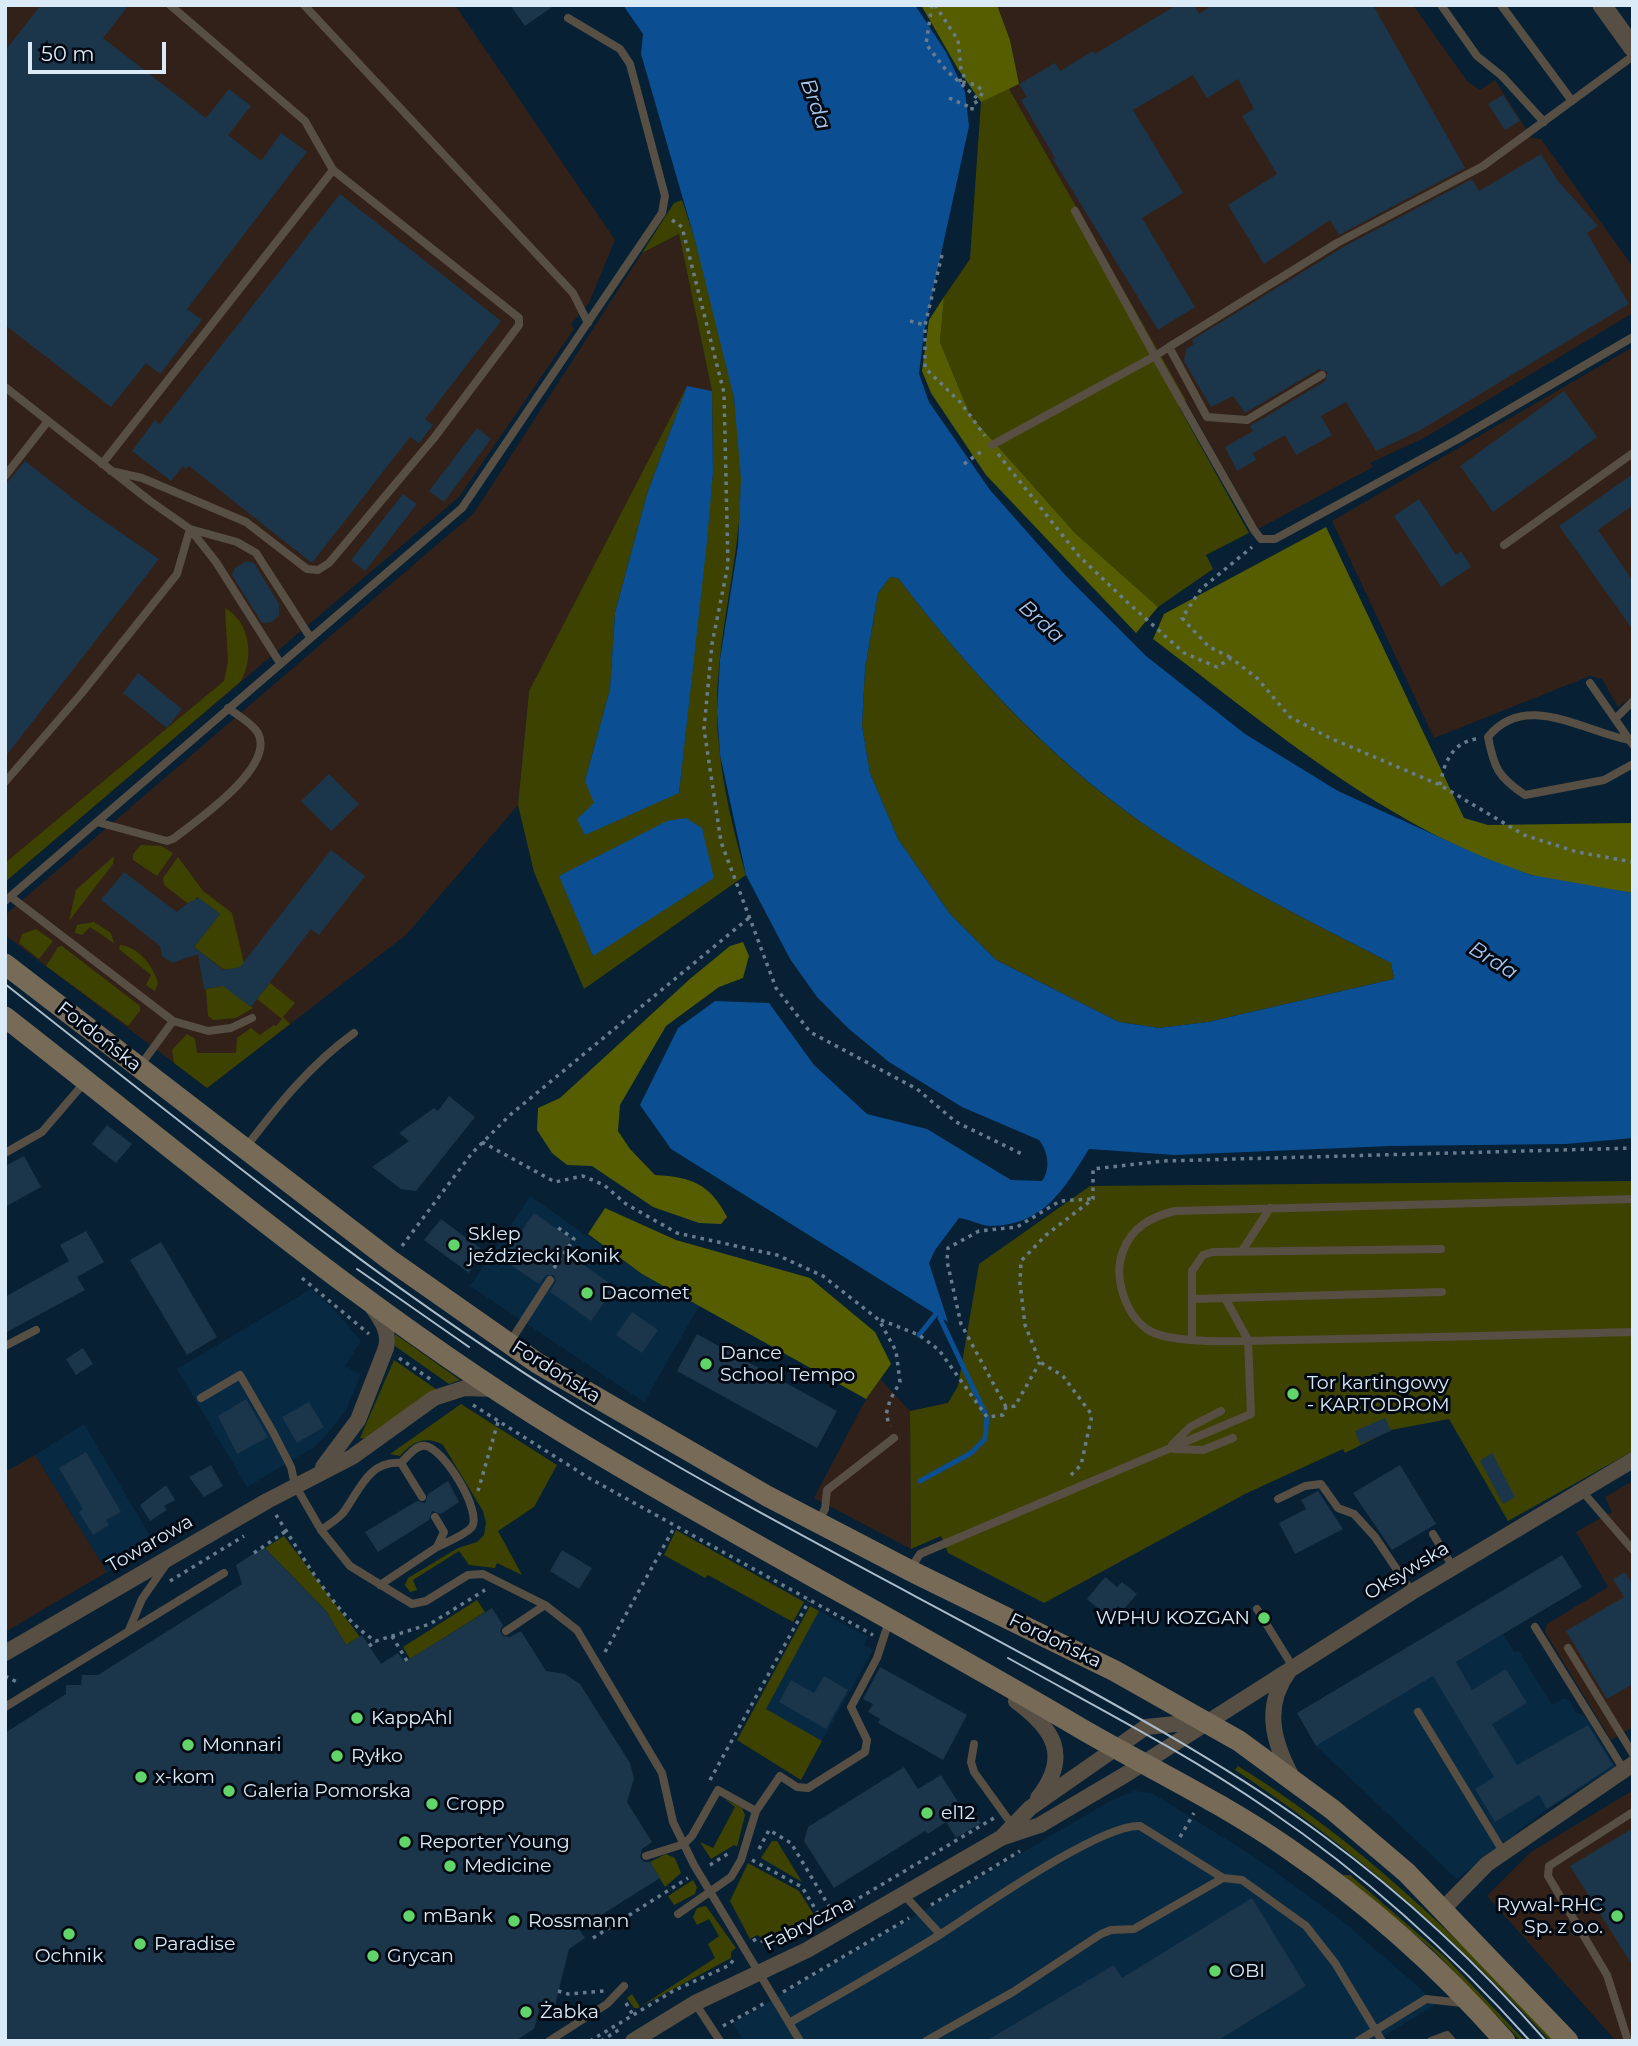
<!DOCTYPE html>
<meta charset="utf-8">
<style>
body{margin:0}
#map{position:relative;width:1638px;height:2046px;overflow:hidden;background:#072034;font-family:Montserrat,sans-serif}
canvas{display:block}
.frame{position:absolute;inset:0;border:7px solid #dbeaf7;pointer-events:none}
.scale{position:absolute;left:28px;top:42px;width:138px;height:32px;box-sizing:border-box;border:4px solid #dbeaf7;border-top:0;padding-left:9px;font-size:21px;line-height:24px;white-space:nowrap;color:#dbeaf7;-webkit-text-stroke:5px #020912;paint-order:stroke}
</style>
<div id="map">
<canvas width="1638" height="2046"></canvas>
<div class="frame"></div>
<div class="scale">50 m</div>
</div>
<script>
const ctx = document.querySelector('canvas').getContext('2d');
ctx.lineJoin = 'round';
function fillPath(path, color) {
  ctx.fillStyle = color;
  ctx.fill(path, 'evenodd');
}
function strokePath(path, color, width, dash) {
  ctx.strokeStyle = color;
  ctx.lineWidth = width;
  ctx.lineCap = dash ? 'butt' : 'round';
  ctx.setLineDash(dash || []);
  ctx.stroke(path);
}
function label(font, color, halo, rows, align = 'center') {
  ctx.font = font + ' Montserrat,sans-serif';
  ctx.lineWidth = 6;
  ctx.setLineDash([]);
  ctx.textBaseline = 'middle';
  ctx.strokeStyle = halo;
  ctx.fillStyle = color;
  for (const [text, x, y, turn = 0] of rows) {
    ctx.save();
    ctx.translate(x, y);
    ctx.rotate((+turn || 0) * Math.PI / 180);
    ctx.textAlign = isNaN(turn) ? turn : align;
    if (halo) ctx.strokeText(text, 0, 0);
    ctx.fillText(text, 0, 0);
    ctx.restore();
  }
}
const built = new Path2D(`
 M530 1196 642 1274 699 1306 644 1402 470 1286Z
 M311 1289 336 1312 361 1341 345 1366 361 1374 346 1410 327 1434 314 1447 247 1487 177 1369Z
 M84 1424 154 1543 107 1572 35 1455Z
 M819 1611 868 1637 864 1645 873 1650 822 1741 765 1710Z
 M1503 1634 1514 1652 1519 1651 1552 1705 1564 1698 1570 1701 1575 1712 1584 1715 1616 1767 1547 1809 1457 1879 1316 1746Z
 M1134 1791 1152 1793 1253 1856 1340 1919 1421 1989 1435 2005 1376 2041H743L733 2023 1110 1801Z`);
const industrial = new Path2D(`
 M5 5H455L615 240 589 303 571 324 574 329 459 497 5 882Z
 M997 5H1413L1467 81 1480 90 1495 80 1532 138 1541 139 1633 267V313L1424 438 1370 463 1373 467 1258 529 1008 87 1019 83 1010 40Z
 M679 234 712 391 687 387 529 691 518 805 406 935 207 1088 5 935V915L474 513 642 253Z
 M1633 347V696L1618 707 1602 679 1590 676 1434 738 1332 521Z
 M880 1379 910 1411 911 1549 814 1498 866 1399Z
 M35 1455 107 1572 5 1632V1472Z
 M1633 1481V1727L1611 1740 1545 1632 1547 1624 1608 1587 1576 1532 1612 1512 1605 1497Z
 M1630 1792 1633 1797V2041H1616L1487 1896 1531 1852Z`);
const green = new Path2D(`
 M1008 87 1186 400 1179 407 1249 533 1206 555 1213 569 1158 607 1075 533 970 415 940 342 944 297 970 259 981 102Z
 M682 200C710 284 741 392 741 480 741 559 716 635 717 713 718 767 731 823 746 875L584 989 534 872 518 805 529 691 687 386 647 494 615 613 610 689 585 781 679 793 713 473 712 391 679 234 642 253 674 203ZM596 858 593 956 560 876Z
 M890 577 898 578C973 676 1058 769 1163 837 1236 885 1313 923 1391 963L1394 979 1208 1022 1159 1028 1119 1022 996 960 950 914 898 839 870 773 862 726 865 669 878 593Z
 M225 608C250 622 255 658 240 682L5 882V863L224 681 228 662Z
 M141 845 161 846 173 853 157 876 133 860V854Z
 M114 856 113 864 69 921 76 890Z
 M178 857 203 891 232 913 244 963 238 970 223 969 194 947 220 914 197 897 190 905 164 885 163 878Z
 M94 922 111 933 114 943 90 927 82 935 75 933 77 925Z
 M36 929 53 941 39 959 19 943 22 934Z
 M120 945C139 947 153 966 158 983L155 991 146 985 151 975 119 949Z
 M62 946 140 1006V1011L128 1026 46 966 58 947Z
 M270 983 295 1003 283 1017 290 1024 207 1088 174 1063 172 1050 187 1034 195 1039 197 1053H236L237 1038 251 1028 260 1035 274 1025 276 1026 282 1019 257 999Z
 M227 985 253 1008 236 1018 213 1020 208 1016 206 989Z
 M1633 1181V1451L1508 1521 1449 1419 1391 1430 1345 1453 1343 1449 1245 1494 1044 1603 948 1553 941 1536 911 1549 910 1411 948 1403 958 1386 979 1264 1090 1186Z
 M395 1334 460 1380 449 1384 395 1346Z
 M394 1360 436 1389 366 1439 360 1438Z
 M461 1404 557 1465 534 1507 498 1531 522 1575 497 1563 495 1568 469 1565 459 1551 413 1580 417 1590 410 1592 405 1585 408 1578 458 1548 477 1542 484 1535 486 1523 483 1511 443 1445C426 1435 412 1442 400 1456L390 1454Z
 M676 1530 804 1602 793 1622 708 1575 705 1578 664 1555Z
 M284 1536 360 1637 346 1645 326 1611 265 1548Z
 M477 1600 485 1612 410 1659 403 1647Z
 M810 1606 819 1611 766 1709 822 1741 801 1780 737 1740Z
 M1238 1766C1355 1838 1462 1940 1555 2041H1550C1455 1938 1352 1847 1235 1770Z
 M725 1799 742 1808 745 1815 737 1847 734 1845 711 1859 700 1842 713 1848 735 1807Z
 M772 1841H777L802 1882 761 1858Z
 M666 1854 675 1858 681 1873 665 1887 650 1862Z
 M748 1863 799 1891 816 1918 767 1941 757 1935 750 1939 730 1901Z
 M1343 1875H1350L1446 1958 1525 2041H1521L1433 1950Z
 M693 1880 697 1887 695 1894 674 1905 668 1896Z
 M706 1906 736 1948 731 1952V1958L638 2008H634L627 1998 632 1994 640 2007 715 1958 708 1944 719 1936 709 1919 697 1925 693 1917 697 1908Z`);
const forest = new Path2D(`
 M921 5H997L1010 40 1019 84 981 102 958 69Z
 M944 297 940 342 970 415 1075 533 1158 607 1136 633 986 475 931 393 922 371 929 320Z
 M1326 527 1464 818 1488 825 1633 823V893C1599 887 1561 885 1528 874 1387 828 1270 727 1153 639L1164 614Z
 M743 942 749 956 743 978 719 987 666 1026 620 1105 618 1131 630 1149 655 1175C692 1177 710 1184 727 1217L721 1224 699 1223 653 1207 592 1166 567 1165 552 1153 537 1130 538 1108 560 1098 691 978 730 946Z
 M605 1208 676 1240 810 1278 875 1332 891 1364 866 1399 642 1274 588 1234Z`);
const water = new Path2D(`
 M623 5H915L946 52 965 92 969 126 924 332 919 374 929 402 990 490 1067 577 1146 656 1245 734 1338 791 1483 857 1531 875 1633 893V1138L1566 1144 1390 1146 1175 1155 1089 1149C1064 1189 1044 1225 991 1226 981 1226 970 1219 959 1218L935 1250 929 1263 948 1322 671 1149 640 1105 678 1028 715 1001 769 1003 814 1065 867 1114 927 1129 1011 1180 1042 1181C1051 1169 1048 1151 1039 1140L962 1107 889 1062 849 1029 817 997 790 959 746 875 720 755 717 711 720 659 738 546 741 479 734 398 696 244 641 54 643 34ZM890 577 898 578C973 676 1059 769 1163 837 1236 885 1313 923 1391 963L1394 979 1208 1022 1159 1028 1119 1022 996 960 950 914 898 839 870 773 862 726 865 669 878 593Z
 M687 386 712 391 713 473 707 541 679 793 585 835 577 819 594 803 585 781 610 689 615 613 647 494Z
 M686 818 702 828 714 878 593 956 559 876 667 821Z`);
const stream = new Path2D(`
 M919 1335 936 1314
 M920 1481 971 1453 985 1439 987 1417 940 1318`);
const building = new Path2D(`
 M41 5H129L103 38 206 118 229 89 251 106 228 135 261 161 281 133 307 152 187 309 202 320 160 374 146 363 111 407 5 325V51Z
 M510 5H555L525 26Z
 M1177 5H1194L1199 14 1212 5H1373L1465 168 1339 235 1330 220 1264 264 1228 205 1277 174 1242 116 1254 109 1238 79 1207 98 1193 75 1133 110 1183 193 1142 218 1195 307 1158 330 1053 159 1055 158 1021 100 1027 97 1019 84 1055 63 1060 71 1093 51 1095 54Z
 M1503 95 1520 121 1505 130 1488 104Z
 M1541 154 1558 181 1598 226 1587 233 1629 304 1419 431 1376 451 1346 402 1321 416 1332 435 1296 455 1285 435 1253 453 1256 460 1237 471 1225 447 1253 431 1250 426 1325 381 1328 372 1319 369 1245 413 1233 396 1211 407 1184 361 1186 349 1194 344 1192 340 1345 246 1472 179 1479 191Z
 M340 194 501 321 425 419 433 425 419 443 410 437 312 563 189 466 186 469 183 466 171 481 132 451 155 420 160 424Z
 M1564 391 1597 437 1493 512 1460 466Z
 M477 428 491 439 444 502 429 491Z
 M25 461 88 510 159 559 5 757V485Z
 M1633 474V505L1598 530 1633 581V630L1559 526Z
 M403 494 417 504 365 571 351 560Z
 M1419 499 1456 555 1461 551 1471 567 1441 587 1394 516Z
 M246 561 254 563 279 604V615L272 622 262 623 232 575 235 568Z
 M138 673 182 709 167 728 123 693Z
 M329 774 359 804 331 831 301 801Z
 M331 850 365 876 319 935 311 929 251 1007 223 986 204 989 198 954 172 963 162 956 160 946 101 900 124 872 177 912 189 902 199 898 220 914 194 947 223 970 240 967Z
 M449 1096 475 1117 416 1191 401 1189 372 1167 409 1141 399 1133 434 1108 438 1111Z
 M107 1125 132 1144 116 1163 92 1144Z
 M24 1156 41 1187 5 1207V1166Z
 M534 1213 572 1239 564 1251 615 1287 591 1321 550 1292 556 1281 554 1275H546L539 1284 502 1259Z
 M441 1219 484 1251 469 1273 424 1240Z
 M86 1231 104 1262 77 1277 85 1290 5 1333V1297L69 1261 60 1245Z
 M161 1242 217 1337 187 1355 130 1260Z
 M632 1312 658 1330 642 1353 616 1335Z
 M697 1334 837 1411 817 1448 677 1371Z
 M83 1348 93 1364 76 1375 66 1359Z
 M246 1399 268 1437 237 1454 218 1416Z
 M309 1402 324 1427 297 1443 282 1417Z
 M1385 1418 1391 1431 1360 1444 1355 1431Z
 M86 1452 121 1512 106 1520 109 1525 93 1535 79 1512 83 1509 59 1468Z
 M1492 1453 1515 1497 1503 1504 1480 1461Z
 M211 1465 223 1486 204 1497 189 1477Z
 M1400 1465 1436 1524 1392 1550 1353 1493Z
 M448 1481 459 1502 441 1514 432 1511 429 1520 378 1552 365 1532 417 1501 425 1503 428 1494Z
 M166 1485 175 1500 164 1506 167 1510 150 1521 140 1505Z
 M1318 1491 1343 1529 1295 1554 1279 1523 1306 1509 1301 1500Z
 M264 1547 326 1611 346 1645 362 1635 381 1664 398 1653 405 1662 492 1608 503 1625 500 1631 503 1636 510 1637 521 1631 546 1671 565 1674 580 1684 630 1763 634 1778 627 1802 652 1842 642 1849 640 1857 644 1862H650L660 1878 579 1929 585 1938 569 1949 555 2005 541 2002 534 2029 515 2041H5V1733L66 1694V1685H81L82 1675H98L242 1584 236 1565Z
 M562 1550 592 1568 579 1589 550 1571Z
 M1562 1555 1582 1587 1456 1662 1472 1690 1506 1669 1527 1703 1492 1724 1517 1765 1588 1725 1613 1765 1547 1809 1539 1795 1495 1822 1475 1789 1494 1777 1433 1676 1316 1746 1297 1713Z
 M1625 1572 1633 1585V1684L1607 1699 1566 1631 1624 1597 1613 1579Z
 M1105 1577 1117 1587 1122 1582 1137 1594 1123 1610 1118 1606 1108 1617 1087 1599Z
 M880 1667 967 1715 943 1760 878 1723 880 1719 868 1712 873 1704 863 1699Z
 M824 1676 848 1690 826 1729 779 1702 791 1680 814 1693Z
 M904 1767 918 1789 941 1775 963 1810 970 1806 981 1823 956 1838 946 1822 928 1834 925 1831 834 1888 804 1841 808 1827Z
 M1633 1828V1966L1570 1866Z
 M1252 1898 1306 1986 1217 2041H986L1114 1965 1122 1978Z`);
const path = new Path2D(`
 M932 5 926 44 946 70 979 100 972 105V113
 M935 5 958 40 961 69 965 79 958 81 976 85 983 91 979 100
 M949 98 972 108
 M672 220 682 227 724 393 728 565 712 644 704 729 721 842 776 988 810 1032 917 1089 956 1122 1022 1154
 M942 255 925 325V368L961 403 985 436
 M910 321 925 325
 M998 454 1079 556 1126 601 1184 653 1217 667 1231 658 1258 679 1290 717 1330 738 1440 785 1524 835 1577 852 1633 862
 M964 464 982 451
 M1230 657 1209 647 1182 618 1201 589 1252 547
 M1440 785C1444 764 1451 743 1476 739
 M482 1142 555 1182 583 1176 604 1185 626 1204 677 1233 777 1255 823 1276 879 1320 896 1351 900 1382 890 1400 886 1415 890 1426
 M402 1246 472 1153 510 1115 750 917
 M554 1268 574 1239 557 1227
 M302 1278 369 1334
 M881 1320 919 1335 939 1350 987 1417 1003 1415 1006 1407 1015 1406 1040 1362
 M399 1358 433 1381
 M473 1405 589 1478 873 1635
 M1006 1407 961 1324 947 1261 948 1248 979 1231 1017 1227 1060 1201 1091 1199
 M1071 1475 1081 1465 1092 1415 1063 1376 1040 1362 1025 1325 1020 1283 1021 1261 1046 1235 1093 1199V1169L1163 1161 1633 1148
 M478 1491 498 1422
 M276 1515C301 1553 337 1619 376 1641L430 1624 485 1590
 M254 1553 286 1531
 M170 1581 244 1536
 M392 1636 407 1661
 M369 1646 376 1641
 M605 1652 675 1526
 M5 1676 19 1683
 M710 1780 809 1601
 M1180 1837 1194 1813
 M759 1849 769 1830 791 1843 833 1913
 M752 1860 802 1887 822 1920
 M710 1865 729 1853
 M931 1905 1020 1851
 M593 1938 688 1878
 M753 1941 756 1939 771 1944 822 1920 994 1818
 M558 1991 568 1994 604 1991
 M783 1992 909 1918
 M626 2003 633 2015
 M723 2026 765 2003
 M590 2041 673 1991 730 1965 735 1957
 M601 2041 620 2029`);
const service = new Path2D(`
 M304 5 573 293 588 323
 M1441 5 1477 56 1502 76 1544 122
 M1501 5 1572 101
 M1075 211 1155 356 1169 347
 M1322 375 1247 420 1207 417 1169 347 1337 243 1483 166 1633 56
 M5 387 150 501 190 529 216 562 280 663
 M992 445 1155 356 1254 530 1261 539H1275L1458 439 1633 337
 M102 464 333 170
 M111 471 142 478 246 522 307 569 318 570 329 563 434 438 519 325V318L333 170 305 121 170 5
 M5 476 48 421
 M1504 545 1633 453
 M1590 683 1633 745
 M1615 719 1633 701
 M1629 740C1582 731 1525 691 1488 737 1494 768 1498 777 1525 795L1604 780 1633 764
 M5 782 81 694 177 574 190 529 237 542 256 553 310 637
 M97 822 167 841 173 839C196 821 276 767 258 733 252 723 237 715 228 708
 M11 897 173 1021 208 1031 231 1028 252 1018
 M5 901 462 508 662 213 665 196 630 64 620 49 568 18
 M140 1066 173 1021
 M246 1147C279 1104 310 1065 354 1033
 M5 1153 42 1132 84 1083
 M1633 1199 1175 1211C1151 1217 1132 1227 1123 1251 1113 1277 1125 1316 1150 1331 1176 1346 1260 1340 1292 1340 1406 1338 1519 1335 1633 1332
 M1242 1251 1270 1208
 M1192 1299 1442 1292
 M1192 1338V1271L1203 1255 1213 1252 1441 1249
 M510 1342 550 1280
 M5 1346 36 1330
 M201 1398 240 1375 273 1432 291 1467 295 1485 321 1530 350 1566 412 1604 426 1601 468 1575 483 1574 545 1605 577 1630 662 1773 673 1822 694 1865 800 2041
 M1172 1445 1190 1427 1221 1411
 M1174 1449 1203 1450 1233 1438
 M401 1463C407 1457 414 1447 422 1446 440 1441 485 1514 471 1528 463 1536 447 1542 437 1547
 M1582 1491 1633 1550
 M1278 1499 1305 1486 1321 1484 1338 1508 1354 1514 1375 1537 1412 1592
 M818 1522 825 1509 827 1490 894 1438
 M321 1530C328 1525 337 1520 343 1513 359 1492 368 1460 401 1463L422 1497
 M1433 1534 1453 1567
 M911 1568 920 1554 1251 1414 1248 1340 1225 1298
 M380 1585 437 1547 444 1532 435 1517
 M1257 1609 1293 1667
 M1535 1627 1624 1770
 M129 1630 142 1599 167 1563
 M506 1631 545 1605
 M1568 1648 1633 1754
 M5 1707 224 1573
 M1418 1712 1504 1853
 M974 1744 971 1762 974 1772 1013 1826
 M646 1856 684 1844 692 1836 718 1790 756 1811
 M905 1896 940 1934
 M678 1914 731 1877 741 1860 756 1811 780 1776 797 1787 808 1788 865 1752 867 1740 851 1707 877 1658 889 1621
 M695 2003 720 2041
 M789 2023C840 1994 891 1965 941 1934 980 1909 1100 1824 1140 1826L1223 1878 1242 1880 1306 1926 1335 1963 1382 2041
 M549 2041 607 2004 624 1986
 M926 2041 1013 1992 1101 1934 1111 1930 1134 1929 1223 1878
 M1358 2041 1426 1999 1462 2003
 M1431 2041 1447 2035 1452 2041
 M1628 2041 1607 1975 1548 1876 1549 1866 1633 1812`);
const minor = new Path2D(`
 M323 1467 358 1420 386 1348C390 1332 382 1321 373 1308
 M5 1653 267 1501 352 1457 434 1398 465 1388 493 1389
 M1289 1671C1263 1706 1273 1742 1292 1777
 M1016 1701C1054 1729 1071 1756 1038 1798
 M1003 1836 1030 1808 1146 1727 1205 1721
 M1444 1908 1487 1864 1633 1764
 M633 2041 695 2003 807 1950 1001 1838 1040 1825 1128 1773 1412 1592 1633 1460`);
const tertiary = new Path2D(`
 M1602 5 1633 48`);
const secondary = new Path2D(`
 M5 964 390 1260 537 1363 767 1496 909 1570 1115 1671 1239 1741 1333 1810 1407 1873 1568 2041
 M5 1017C195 1165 380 1324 587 1447 749 1544 917 1632 1080 1728 1149 1768 1221 1802 1286 1847 1368 1903 1440 1967 1505 2041`);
const tram = new Path2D(`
 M5 984C193 1131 378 1284 581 1409 731 1501 889 1581 1043 1665 1140 1718 1236 1771 1325 1837 1405 1896 1480 1966 1546 2041
 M357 1269 469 1347
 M1008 1658C1096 1707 1186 1753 1269 1810 1366 1876 1452 1954 1530 2041`);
const markers = [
 [454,1245,7,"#61d46a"],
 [587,1293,7,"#61d46a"],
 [706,1364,7,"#61d46a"],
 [1293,1394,7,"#61d46a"],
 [1264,1618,7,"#61d46a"],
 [357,1718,7,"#61d46a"],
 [188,1745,7,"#61d46a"],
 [337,1756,7,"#61d46a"],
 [141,1777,7,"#61d46a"],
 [229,1791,7,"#61d46a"],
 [432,1804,7,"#61d46a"],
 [927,1813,7,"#61d46a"],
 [405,1842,7,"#61d46a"],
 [450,1866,7,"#61d46a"],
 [409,1916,7,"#61d46a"],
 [1617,1916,7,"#61d46a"],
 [514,1921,7,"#61d46a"],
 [69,1934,7,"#61d46a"],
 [140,1944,7,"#61d46a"],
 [373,1956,7,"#61d46a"],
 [1215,1971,7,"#61d46a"],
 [526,2012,7,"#61d46a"]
];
const streetNames = [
 ["Fordońska",99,1037,38],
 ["Fordońska",556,1372,32],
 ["Towarowa",150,1544,-30],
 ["Oksywska",1407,1571,-31],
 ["Fordońska",1055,1641,26],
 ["Fabryczna",809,1924,-27]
];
const poiNames = [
 ["Sklep",468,1234],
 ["jeździecki Konik",468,1256],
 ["Dacomet",601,1293],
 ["Dance",720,1353],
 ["School Tempo",720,1375],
 ["Tor kartingowy",1307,1383],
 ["- KARTODROM",1307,1405],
 ["WPHU KOZGAN",1250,1618,"right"],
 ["KappAhl",371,1718],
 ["Monnari",202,1745],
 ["Ryłko",351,1756],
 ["x-kom",155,1777],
 ["Galeria Pomorska",243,1791],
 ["Cropp",446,1804],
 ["el12",941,1813],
 ["Reporter Young",419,1842],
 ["Medicine",464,1866],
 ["Rywal-RHC",1603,1905,"right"],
 ["Sp. z o.o.",1603,1927,"right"],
 ["mBank",423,1916],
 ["Rossmann",528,1921],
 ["Paradise",154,1944],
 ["Ochnik",69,1956,"center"],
 ["Grycan",387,1956],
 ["OBI",1229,1971],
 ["Żabka",540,2012]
];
const waterNames = [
 ["Brda",815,104,70],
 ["Brda",1041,622,42],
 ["Brda",1493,961,32]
];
fillPath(built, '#082942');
fillPath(industrial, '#322119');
fillPath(green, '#3e4200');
fillPath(forest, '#565d00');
fillPath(water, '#0b4e92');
strokePath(stream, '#0b4e92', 5);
fillPath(building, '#1b354a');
strokePath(path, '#687c8d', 3.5, [3.5, 5]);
strokePath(service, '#574f43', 8);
strokePath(minor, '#574f43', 16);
strokePath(tertiary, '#574f43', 19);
strokePath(secondary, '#776a57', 21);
strokePath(tram, '#aabcca', 2);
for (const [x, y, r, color] of markers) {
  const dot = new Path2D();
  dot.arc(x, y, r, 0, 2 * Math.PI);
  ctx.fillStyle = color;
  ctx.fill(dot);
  strokePath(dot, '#020912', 2.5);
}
label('19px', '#dbeaf7', '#020912', streetNames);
label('19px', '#dbeaf7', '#020912', poiNames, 'left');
label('italic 21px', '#a7c5eb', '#020912', waterNames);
</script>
